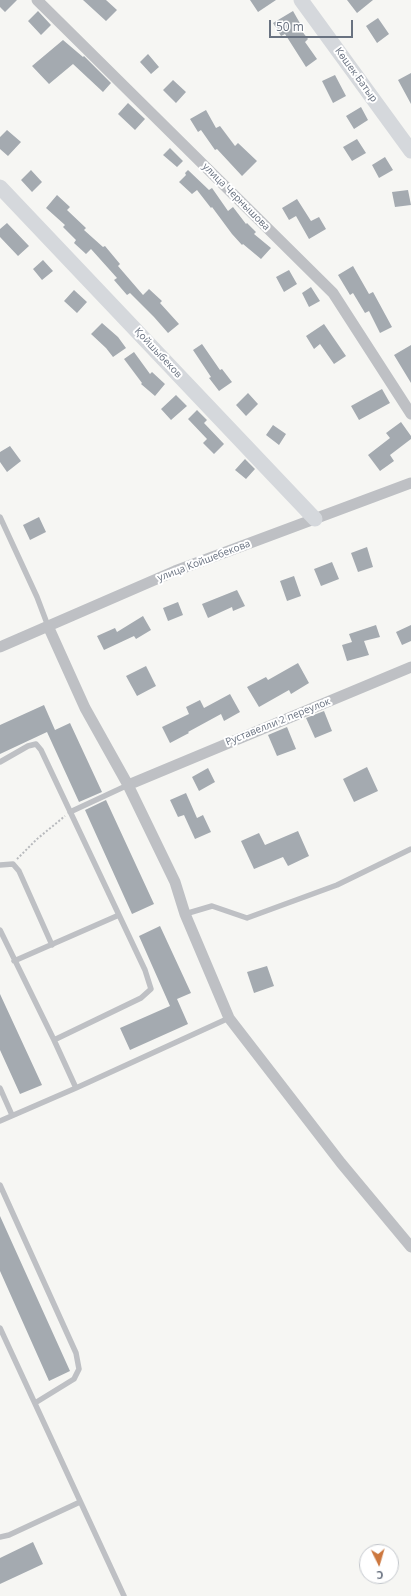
<!DOCTYPE html>
<meta charset="utf-8">
<style>
body{margin:0}
#map{position:relative;width:411px;height:1596px;overflow:hidden;background:#f6f6f3;font-family:"Open Sans",sans-serif}
canvas{display:block}
.north{position:absolute;left:359px;top:1544px;width:40px;height:40px;box-sizing:border-box;background:#fff;border:1px solid #c3c7cc;border-radius:50%;rotate:175deg;font-size:11px;font-weight:700;line-height:16px;text-align:center;color:#697280}
.north::after{content:'';display:block;margin:auto;width:14px;height:18px;background:#cc773e;clip-path:polygon(50% 0,100% 100%,50% 72%,0 100%)}
.scale{position:absolute;left:269px;top:20px;width:84px;height:18px;box-sizing:border-box;border:2px solid #697280;border-top:0;padding-left:5px;font-size:12px;line-height:14px;white-space:nowrap;color:#697280;-webkit-text-stroke:3px #fff;paint-order:stroke}
</style>
<div id="map">
<canvas width="411" height="1596"></canvas>
<div class="north">С</div>
<div class="scale">50 m</div>
</div>
<script>
const ctx = document.querySelector('canvas').getContext('2d');
ctx.lineJoin = 'round';
function fillPath(path, color) {
  ctx.fillStyle = color;
  ctx.fill(path, 'evenodd');
}
function strokePath(path, color, width, dash) {
  ctx.strokeStyle = color;
  ctx.lineWidth = width;
  ctx.lineCap = dash ? 'butt' : 'round';
  ctx.setLineDash(dash || []);
  ctx.stroke(path);
}
function label(font, color, halo, rows, align = 'center') {
  ctx.font = font + ' "Open Sans",sans-serif';
  ctx.lineWidth = 4;
  ctx.setLineDash([]);
  ctx.textBaseline = 'middle';
  ctx.strokeStyle = halo;
  ctx.fillStyle = color;
  for (const [text, x, y, turn = 0] of rows) {
    ctx.save();
    ctx.translate(x, y);
    ctx.rotate((+turn || 0) * Math.PI / 180);
    ctx.textAlign = isNaN(turn) ? turn : align;
    if (halo) ctx.strokeText(text, 0, 0);
    ctx.fillText(text, 0, 0);
    ctx.restore();
  }
}
const building = new Path2D(`
 M0 0H17L5 12 0 7Z
 M83 0H106L117 10 106 21Z
 M250 0H276L258 12Z
 M347 0H373L357 13Z
 M38 11 51 25 41 35 28 21Z
 M293 11 301 25 298 26 308 39 305 42 317 59 306 67 285 34 281 36 273 23Z
 M378 18 389 34 377 43 366 26Z
 M63 40 83 57 84 56 111 83 103 92 73 64 49 84 32 66Z
 M148 54 159 67 151 74 140 62Z
 M411 73V104L398 80Z
 M335 75 346 96 333 103 322 81Z
 M173 80 186 92 176 103 163 90Z
 M128 103 145 119 135 130 118 114Z
 M361 107 368 120 354 129 346 116Z
 M206 110 216 128 220 126 235 146 238 143 257 161 242 176 217 149 215 150 201 130 198 132 190 119Z
 M7 130 21 142 8 156 0 149V137Z
 M357 139 366 153 352 161 343 147Z
 M170 148 183 161 177 167 163 155Z
 M385 157 393 170 379 178 372 165Z
 M31 170 42 182 32 192 21 180Z
 M188 170 209 190 212 188 228 211 233 207 246 224 247 223 256 232 254 234 271 248 261 259 243 244 242 245 232 234 212 207 211 208 197 190 192 194 179 182 186 175 185 173Z
 M408 190 411 205 395 207 392 192Z
 M57 195 70 207 67 210 86 228 84 230 103 247 105 246 120 264 118 266 143 295 149 289 162 301 160 303 179 324 168 333 154 317 130 293 127 295 114 280 117 278 91 249 86 254 74 243 76 240 63 227 65 225 46 208Z
 M297 199 311 221 319 217 326 229 309 239 296 216 289 220 282 208Z
 M7 223 29 246 18 256 0 237V229Z
 M43 260 53 271 42 280 33 269Z
 M353 266 369 294 373 292 392 327 380 333 369 311 365 313 353 293 350 295 338 275Z
 M289 270 297 284 284 292 276 277Z
 M311 287 320 301 309 307 302 293Z
 M74 290 87 302 77 313 64 301Z
 M102 323 118 337 126 348 113 357 106 348 91 334Z
 M324 324 346 356 334 364 320 344 314 349 306 336Z
 M202 344 220 370 222 369 232 382 219 391 209 378 211 377 193 350Z
 M411 345V383L394 355Z
 M134 352 150 374 152 372 165 384 155 396 141 384 142 383 124 359Z
 M382 389 390 403 359 420 351 406Z
 M248 393 258 404 246 416 236 405Z
 M176 395 187 406 171 420 161 409Z
 M197 410 207 420 204 423 224 444 214 454 203 443 207 439 188 419Z
 M401 422 411 436V439L390 455 394 461 380 471 368 455 390 438 386 433Z
 M273 425 286 434 279 445 266 435Z
 M10 446 21 461 7 472 0 462V452Z
 M245 459 255 469 246 479 235 470Z
 M39 517 46 532 30 540 23 525Z
 M367 547 373 567 358 572 351 553Z
 M332 562 339 579 321 586 314 569Z
 M294 576 301 596 287 601 280 581Z
 M237 590 245 606 233 611 232 607 208 618 202 604Z
 M178 602 183 615 168 621 163 608Z
 M143 616 151 630 136 639 134 636 104 650 97 636 115 628 117 632Z
 M376 625 380 637 364 641 369 655 347 661 342 645 352 642 349 634Z
 M411 625V641L402 645 396 632Z
 M298 663 309 683 291 694 289 690 259 707 247 687 266 677 268 680Z
 M146 666 156 686 137 696 126 676Z
 M230 694 240 712 224 721 221 714 188 732 189 733 170 743 162 727 189 714 186 707 200 700 204 708Z
 M44 705 55 730 70 723 102 792 79 802 47 732 0 754V725Z
 M324 711 332 731 315 738 306 718Z
 M287 727 296 749 277 756 268 735Z
 M367 767 378 791 354 802 343 779Z
 M208 768 215 782 199 791 192 777Z
 M186 793 197 818 203 815 211 832 195 839 184 815 178 817 170 800Z
 M106 800 154 904 132 914 85 810Z
 M298 831 309 856 288 866 283 857 254 869 241 841 259 833 265 845Z
 M160 926 191 993 177 999 188 1024 130 1050 120 1028 170 1006 139 936Z
 M267 966 274 986 254 993 247 972Z
 M0 994 42 1085 20 1094 0 1050Z
 M0 1216 70 1371 49 1381 0 1271Z
 M33 1542 43 1564 0 1584V1558Z`);
const path = new Path2D(`
 M17 859 37 839 65 816`);
const lane = new Path2D(`
 M0 517 37 597 48 626
 M0 762 28 746 36 744 41 750 145 970 151 989 141 998 54 1040
 M70 812 128 785
 M0 865 13 864 19 871 52 945
 M185 914 212 906 247 918 337 885 411 849
 M0 930 54 1040 76 1088
 M14 961 119 915
 M0 1088 12 1115
 M0 1121 76 1088 229 1018
 M0 1185 76 1353 79 1369 74 1379 35 1403
 M0 1328 124 1596
 M0 1537 9 1535 80 1502`);
const street = new Path2D(`
 M37 0 333 293 411 414
 M48 626 85 708 128 785 175 882 185 914 229 1018 341 1163 411 1247
 M0 647 175 571 411 483
 M128 785 411 667`);
const secondary = new Path2D(`
 M301 0 411 151
 M0 187 315 519`);
const streetNames = [
 ["Көшек Батыр",356,75,54],
 ["улица Чернышова",236,197,45],
 ["Қойшыбеков",158,353,47],
 ["улица Койшебекова",204,561,-21],
 ["Руставелли 2 переулок",278,722,-22]
];
fillPath(building, '#a4aab0');
strokePath(path, '#b8babd', 2, [2, 2]);
strokePath(lane, '#bec0c4', 5.5);
strokePath(street, '#bec0c4', 11);
strokePath(secondary, '#d5d8dc', 15);
label('10px', '#697280', '#fff', streetNames);
</script>
